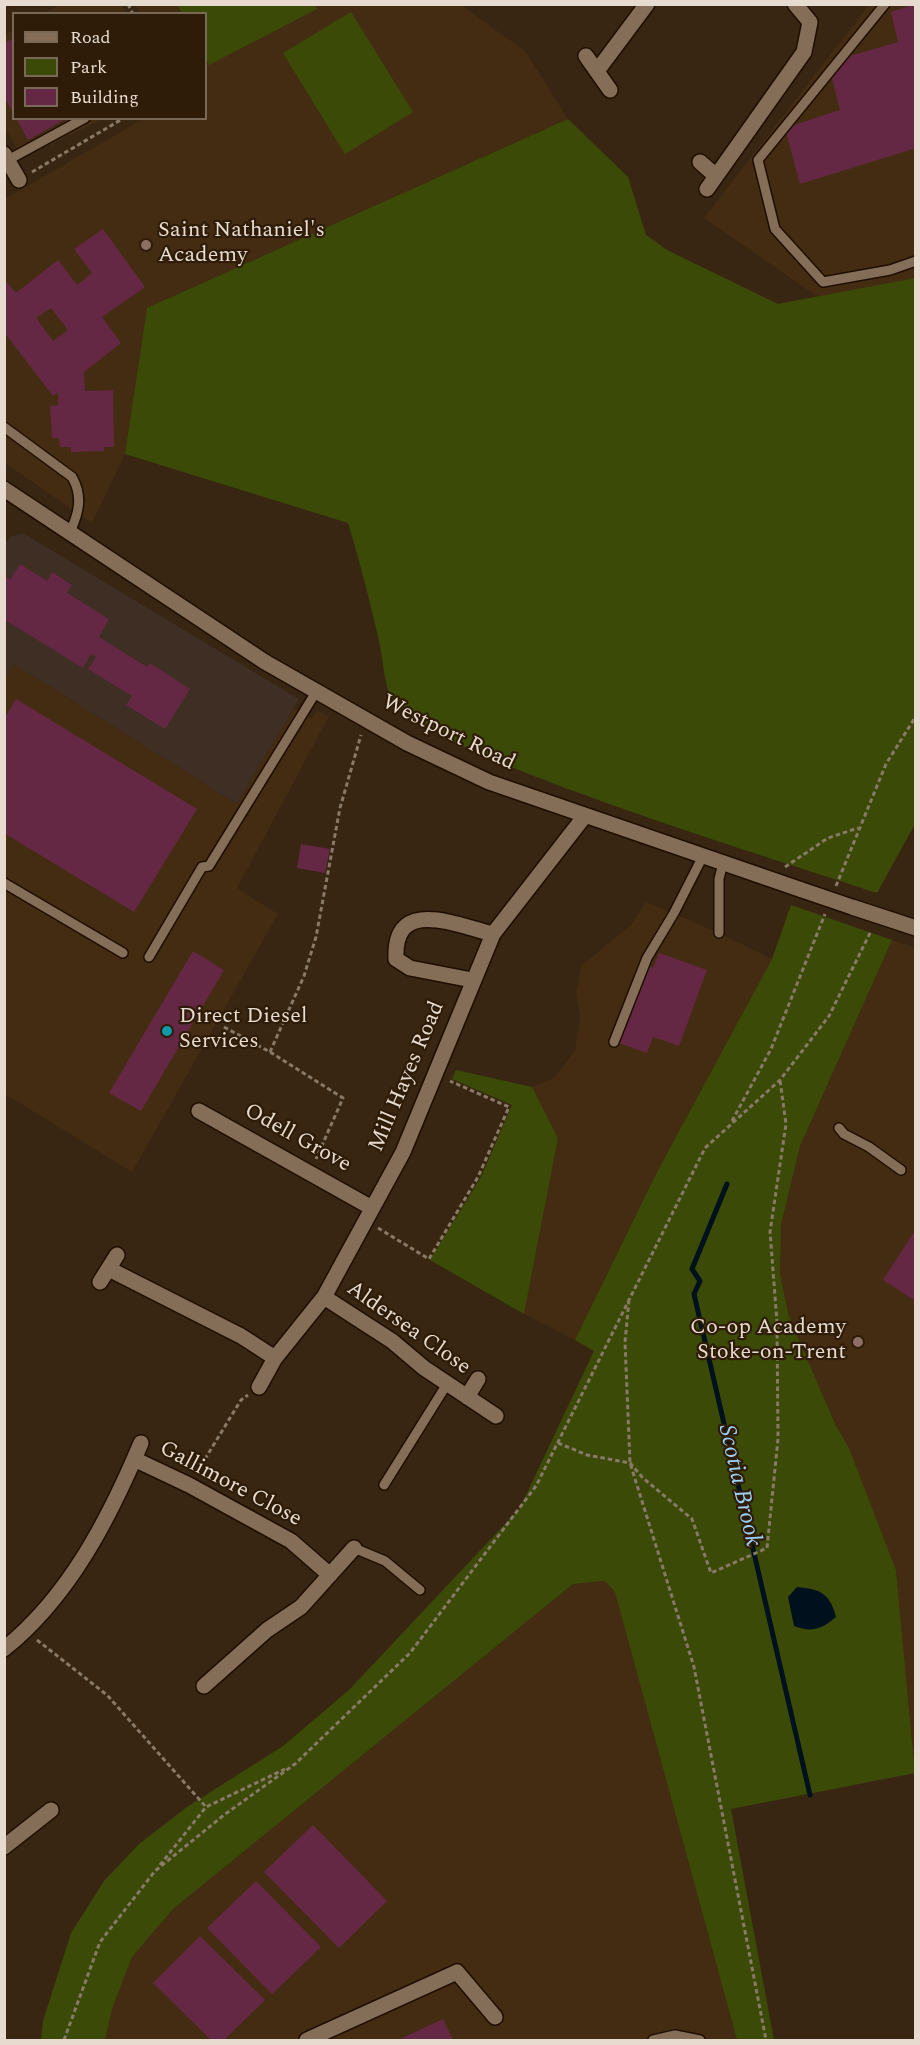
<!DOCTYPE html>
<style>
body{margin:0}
#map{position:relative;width:920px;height:2045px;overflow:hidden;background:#382612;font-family:Spectral,serif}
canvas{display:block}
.frame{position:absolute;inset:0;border:6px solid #e7dbcf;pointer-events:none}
.legend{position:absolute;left:12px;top:12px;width:195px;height:108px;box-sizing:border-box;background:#2e1c08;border:2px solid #786858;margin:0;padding:8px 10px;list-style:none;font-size:18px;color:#e7dbcf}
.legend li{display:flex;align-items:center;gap:12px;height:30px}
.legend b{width:30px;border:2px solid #786858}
</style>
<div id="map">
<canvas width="920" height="2045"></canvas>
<div class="frame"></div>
<ul class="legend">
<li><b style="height:8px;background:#846e58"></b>Road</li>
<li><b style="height:16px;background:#3b4b07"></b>Park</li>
<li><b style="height:16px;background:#652844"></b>Building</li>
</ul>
</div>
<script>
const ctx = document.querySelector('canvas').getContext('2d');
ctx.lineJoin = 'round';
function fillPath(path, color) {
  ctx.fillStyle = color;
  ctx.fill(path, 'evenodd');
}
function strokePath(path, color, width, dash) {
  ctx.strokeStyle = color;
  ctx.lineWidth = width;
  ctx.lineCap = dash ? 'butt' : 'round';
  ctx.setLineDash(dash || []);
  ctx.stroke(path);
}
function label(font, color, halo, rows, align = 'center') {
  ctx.font = font + ' Spectral,serif';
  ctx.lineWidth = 4.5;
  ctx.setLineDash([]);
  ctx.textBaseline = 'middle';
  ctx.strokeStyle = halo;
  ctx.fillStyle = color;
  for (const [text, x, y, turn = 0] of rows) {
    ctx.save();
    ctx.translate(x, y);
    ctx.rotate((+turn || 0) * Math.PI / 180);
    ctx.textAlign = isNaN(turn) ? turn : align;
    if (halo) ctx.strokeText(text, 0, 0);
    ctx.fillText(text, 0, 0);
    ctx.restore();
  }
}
const commercial = new Path2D(`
 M23 533 299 699 237 804 14 664 5 680V545L10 537Z`);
const built = new Path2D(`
 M62 4 122 5 127 13H45Z
 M135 5H461L525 51 568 119 147 308 125 454 92 523 5 463V199L143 119 206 118V14L141 13Z
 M869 5H915V278L818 297 704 218Z
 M13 30 14 118 103 119 22 158 5 127 4 35Z
 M14 664 237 804 294 708 311 718 318 711 329 716 237 888 278 914 132 1172 5 1094 4 680Z
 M646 902 719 933 772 959 657 1172 575 1340 524 1314 558 1138 532 1087 554 1078 575 1051 580 1015 576 994 581 966 631 925Z
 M892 940 916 948 915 1773 896 1570 849 1448 836 1426 789 1317 780 1274 781 1225 800 1146Z
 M605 1581 615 1591 737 2040H105L112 2009 132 1957 173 1909 573 1584Z`);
const green = new Path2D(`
 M315 5 317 9 209 65 206 59V14L182 13 177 5Z
 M351 12 413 112 345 154 283 53Z
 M568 119 628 177 646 235 667 250 778 304 915 278V824L877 893C805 868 414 751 391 699 384 682 383 659 379 641 370 601 360 562 348 523L125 454 147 308Z
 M791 905 892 940 800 1146 781 1225 780 1274 789 1317 836 1426 849 1448 896 1570 915 1773 731 1809 774 2040H737L615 1592 605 1581 573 1584 173 1909 132 1957 112 2009 105 2040H41L43 2021 71 1933 104 1881 139 1844 187 1807 283 1746 349 1690 520 1508 594 1351 575 1340 657 1172 772 959Z
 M456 1070 532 1087 558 1138 524 1314 430 1260 481 1177 512 1105 452 1079Z`);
const water = new Path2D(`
 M797 1587C821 1589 830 1594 836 1617 822 1629 812 1633 794 1626L788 1597Z`);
const stream = new Path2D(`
 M727 1184 692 1269 700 1281 694 1294 810 1795`);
const building = new Path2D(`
 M914 4 916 148 800 184 785 128 840 110 830 70 843 58 898 42 891 12Z
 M14 38V114L4 97V43Z
 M16 118H67L28 140Z
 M103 229 145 287 102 317 121 343 84 372 85 391 113 390 114 447H104V451L71 452V447H60L59 438H52L50 406 58 405V392L53 396 4 332V279L16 293 58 260 77 285 92 273 74 249ZM51 308 68 330 53 341 36 318Z
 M20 564 47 581 52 572 72 585 67 593 109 619 99 637 147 667 150 663 190 689 165 729 126 705 132 696 88 669 96 657 91 654 83 668 5 620V576L10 580Z
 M16 699 197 809 134 912 4 833V719Z
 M301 844 330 849 325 873 297 868Z
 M193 951 224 970 141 1111 109 1093Z
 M659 953 707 970 679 1046 653 1037 647 1053 619 1043 647 966 653 968Z
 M916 1229V1301L883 1280Z
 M313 1825 387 1901 339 1948 264 1872Z
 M256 1881 321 1947 272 1994 207 1928Z
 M200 1936 265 2000 224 2040H211L153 1983Z
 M443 2019 453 2040H398Z`);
const path = new Path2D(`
 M128 4 133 14
 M32 172 124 118
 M785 867 828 838 858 828
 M836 886 886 764 916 716
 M224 1027 270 1052 343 1098 316 1159
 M270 1052 304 976 316 937 340 808 361 735
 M732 1121 771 1049 825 914
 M378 1228 429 1259 478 1177 509 1107 450 1081
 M629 1300 625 1342 630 1463 694 1667 766 2040
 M558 1443 587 1455 630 1463 643 1478 692 1519 711 1573 767 1548 778 1439 777 1322 770 1232 786 1124 780 1080
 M197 1472 241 1400 248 1395
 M37 1640 107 1695 206 1807
 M160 1865 206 1807 285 1769
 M64 2040 100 1942 155 1871 224 1815 295 1764 410 1653 536 1486 705 1148 780 1080 829 1016 871 931`);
const service = new Path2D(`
 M885 4 758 160 775 229 823 282 890 270 916 261
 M8 160 85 118
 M4 427 72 477C83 496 79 513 70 532
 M4 883 123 953
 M719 933V879L723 863
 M149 957 202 867 209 866 316 692
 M614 1042 647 958 674 913 703 856
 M839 1128 844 1134 869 1147 901 1170
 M384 1485 447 1384
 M354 1548 385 1561 420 1590
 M653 2040 675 2035 700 2040`);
const minor = new Path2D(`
 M586 56 610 90
 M597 71 647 4
 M4 154 19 180
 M700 162 716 176
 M707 189 804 52 810 22 795 4
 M472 980 410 968 396 959C393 896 456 925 493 934
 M199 1111 372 1208
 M109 1269 241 1336 275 1358
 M100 1282 117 1255
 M324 1297 392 1341 424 1368 496 1416
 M259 1387 275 1358 324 1297 403 1152 493 934 584 817
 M467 1397 478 1379
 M134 1459 189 1485 291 1541 330 1575
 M4 1649C69 1597 109 1519 141 1443
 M204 1686 267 1630 301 1607 354 1548
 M4 1847 51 1810
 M307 2040 457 1972 495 2017`);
const tertiary = new Path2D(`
 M4 489 265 662 407 743 489 782 802 890
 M852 907 916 928`);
const tertiaryBridge = new Path2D(`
 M802 890 852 907`);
const markers = [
 [146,245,6,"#8d6e63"],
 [167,1031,6,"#0f9aa8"],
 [858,1342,6,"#8d6e63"]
];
const poiNames = [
 ["Saint Nathaniel's",158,232],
 ["Academy",158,257],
 ["Direct Diesel",179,1018],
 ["Services",179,1043],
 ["Co-op Academy",846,1329,"right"],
 ["Stoke-on-Trent",846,1354,"right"]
];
const streetNames = [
 ["Westport Road",448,734,26],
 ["Mill Hayes Road",408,1077,-67],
 ["Odell Grove",297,1139,29],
 ["Aldersea Close",408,1329,35],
 ["Gallimore Close",230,1485,28]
];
const waterNames = [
 ["Scotia Brook",738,1486,77]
];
fillPath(commercial, '#3e2e23');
fillPath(built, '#442c12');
fillPath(green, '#3b4b07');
fillPath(water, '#00111d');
strokePath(stream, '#00111d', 5);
fillPath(building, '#652844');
strokePath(service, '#1f0e00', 12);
strokePath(minor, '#1f0e00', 18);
strokePath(tertiary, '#1f0e00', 18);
strokePath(path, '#897969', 3, [4.5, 3]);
strokePath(service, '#846e58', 9);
strokePath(minor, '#846e58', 15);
strokePath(tertiary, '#846e58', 15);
strokePath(tertiaryBridge, '#1f0e00', 18, []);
strokePath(tertiaryBridge, '#846e58', 15);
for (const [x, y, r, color] of markers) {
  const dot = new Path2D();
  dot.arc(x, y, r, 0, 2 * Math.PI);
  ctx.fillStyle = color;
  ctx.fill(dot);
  strokePath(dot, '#2e1c08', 2);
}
label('22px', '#e7dbcf', '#2e1c08', poiNames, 'left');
label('22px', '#e7dbcf', '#2e1c08', streetNames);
label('italic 24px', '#9cd1f4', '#2e1c08', waterNames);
</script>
